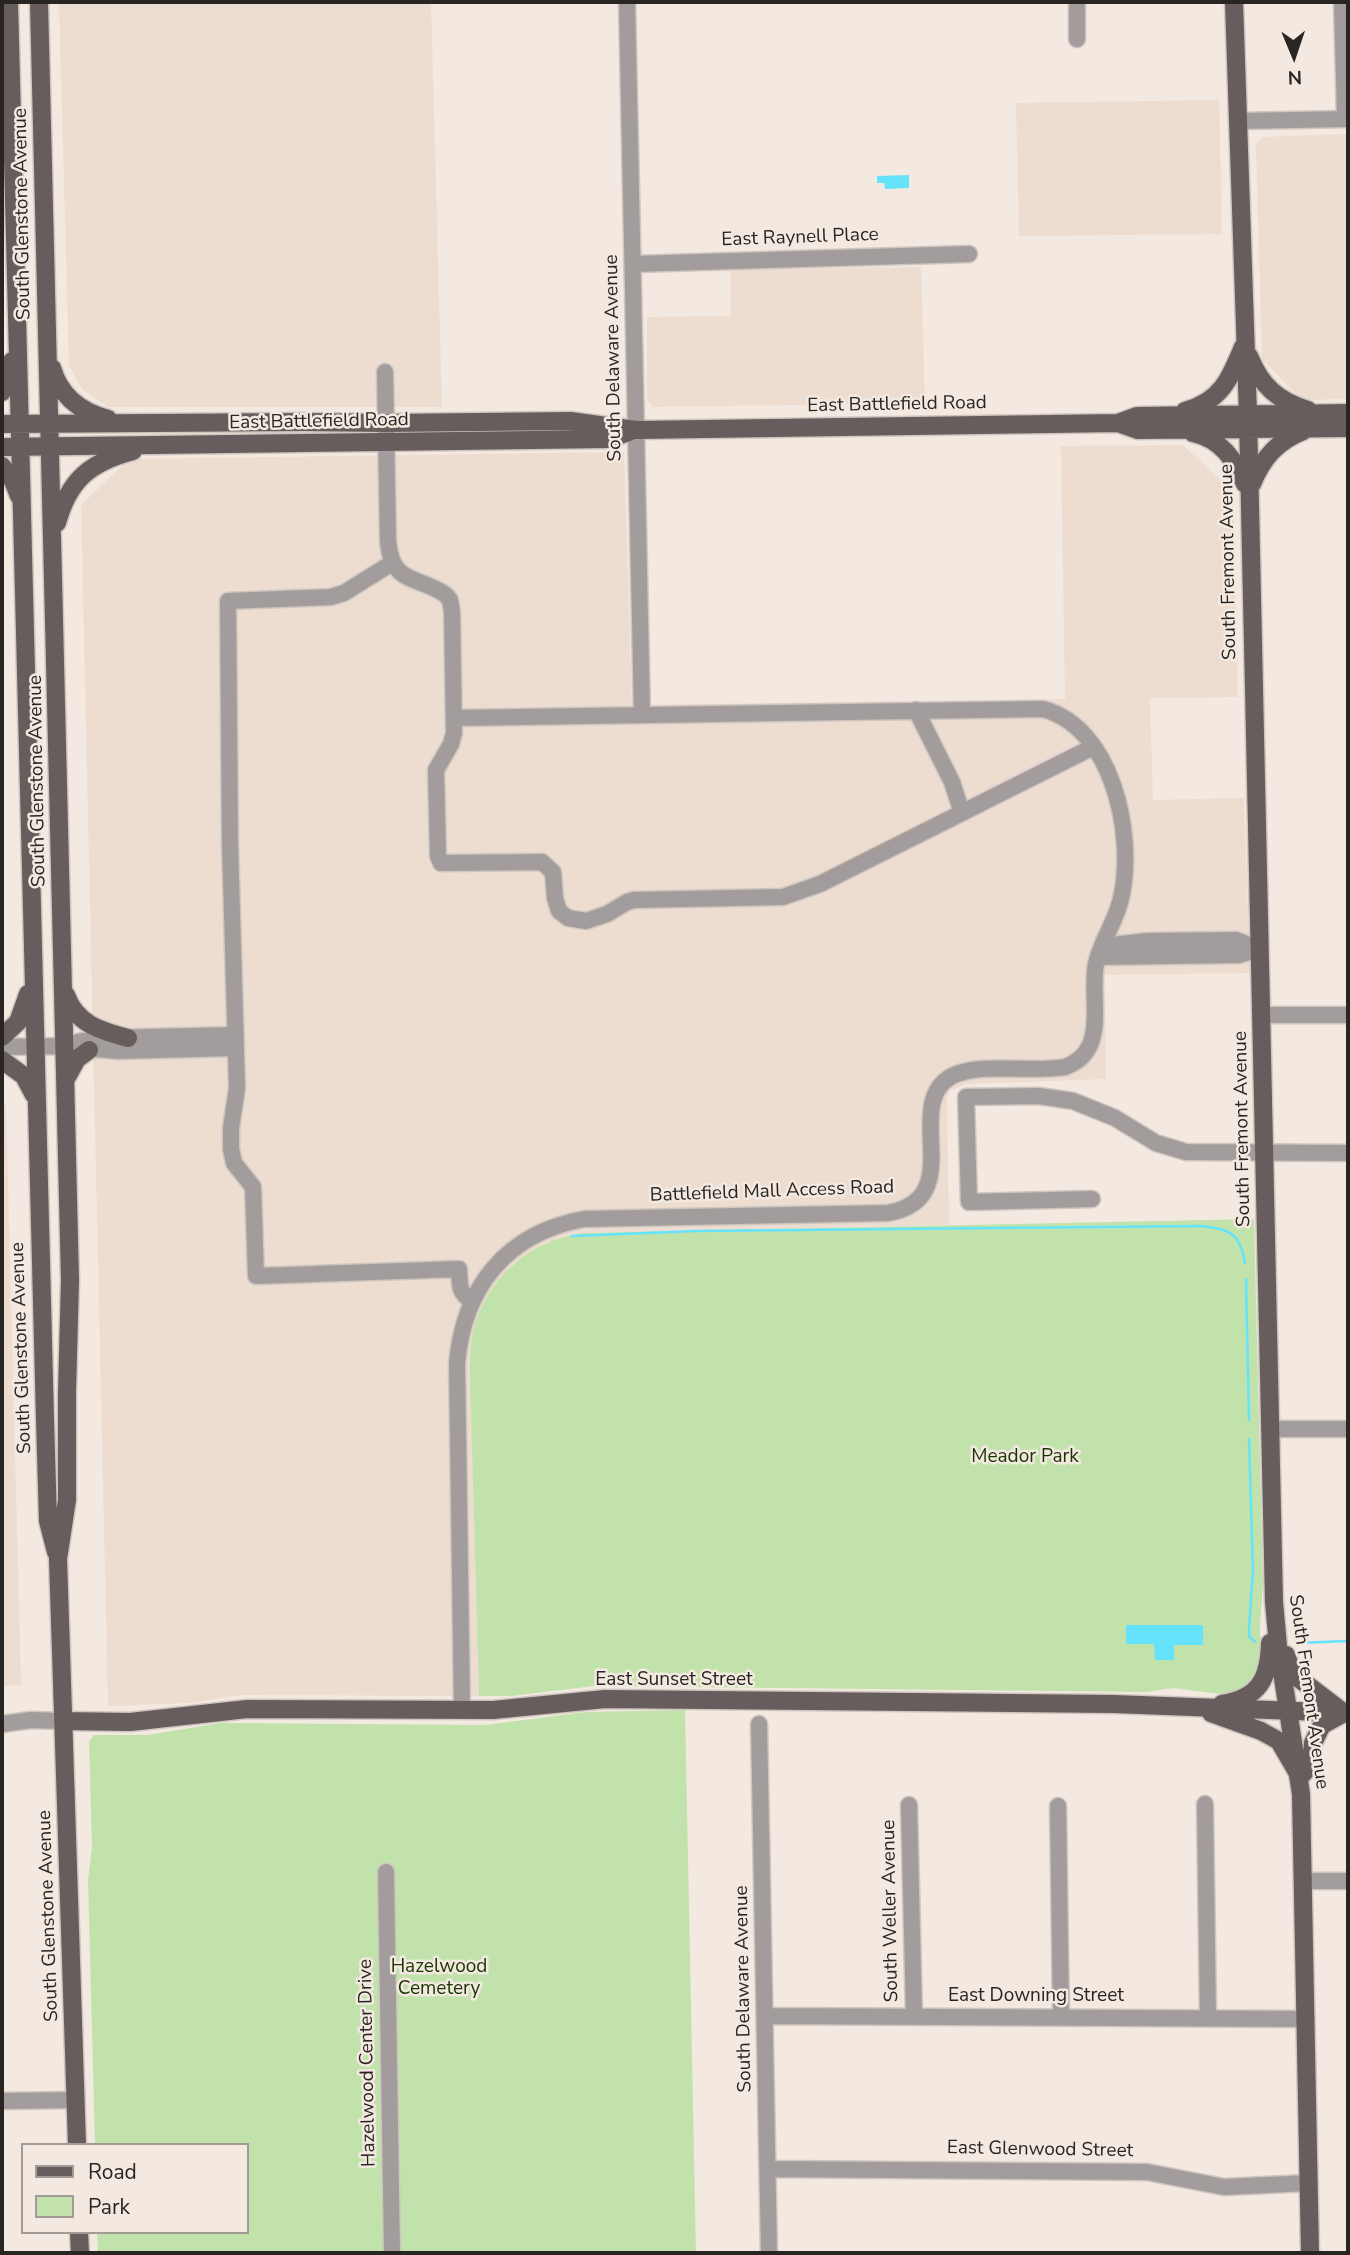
<!DOCTYPE html>
<style>
body{margin:0}
#map{position:relative;width:1350px;height:2255px;overflow:hidden;background:#f3e9e1;font-family:"Nunito Sans",sans-serif}
canvas{display:block}
.frame{position:absolute;inset:0;border:4px solid #282522;pointer-events:none}
.legend{position:absolute;left:21px;top:2143px;width:228px;height:91px;box-sizing:border-box;background:#f3e9e1;border:2px solid #a29b95;margin:0;padding:9px 12px;list-style:none;font-size:21px;color:#282522}
.legend li{display:flex;align-items:center;gap:14px;height:35px}
.legend b{width:35px;border:2px solid #a29b95}
.north{position:absolute;left:1259px;top:21px;width:70px;height:70px;-webkit-text-stroke:5px #f3e9e1;paint-order:stroke;rotate:178deg;font-size:19px;font-weight:700;line-height:28px;text-align:center;color:#282522}
.north::after{content:'';display:block;margin:auto;width:24px;height:32px;background:#282522;clip-path:polygon(50% 0,100% 100%,50% 72%,0 100%)}
</style>
<div id="map">
<canvas width="1350" height="2255"></canvas>
<div class="frame"></div>
<ul class="legend">
<li><b style="height:9px;background:#675d5c"></b>Road</li>
<li><b style="height:19px;background:#c1e3ab"></b>Park</li>
</ul>
<div class="north">N</div>
</div>
<script>
const ctx = document.querySelector('canvas').getContext('2d');
ctx.lineJoin = 'round';
function fillPath(path, color) {
  ctx.fillStyle = color;
  ctx.fill(path, 'evenodd');
}
function strokePath(path, color, width, dash) {
  ctx.strokeStyle = color;
  ctx.lineWidth = width;
  ctx.lineCap = dash ? 'butt' : 'round';
  ctx.setLineDash(dash || []);
  ctx.stroke(path);
}
function label(font, color, halo, rows, align = 'center') {
  ctx.font = font + ' "Nunito Sans",sans-serif';
  ctx.lineWidth = 5;
  ctx.setLineDash([]);
  ctx.textBaseline = 'middle';
  ctx.strokeStyle = halo;
  ctx.fillStyle = color;
  for (const [text, x, y, turn = 0] of rows) {
    ctx.save();
    ctx.translate(x, y);
    ctx.rotate((+turn || 0) * Math.PI / 180);
    ctx.textAlign = isNaN(turn) ? turn : align;
    if (halo) ctx.strokeText(text, 0, 0);
    ctx.fillText(text, 0, 0);
    ctx.restore();
  }
}
const built = new Path2D(`
 M59 2H431L442 407H108L82 389 69 366Z
 M1219 100 1222 234 1019 236 1016 103Z
 M1348 134V399L1302 400 1262 359 1256 144 1262 137Z
 M921 267 925 403 653 407 647 400V317L731 316 730 269Z
 M1183 445 1233 491 1238 697 1150 698 1153 800 1244 798 1250 973 1105 975 1106 1079 966 1084 950 1091 947 1098V1114L949 1225 582 1233 567 1235 542 1245 514 1263 485 1301 475 1328 470 1356 479 1696 240 1695 191 1703 108 1706 81 505 129 459 624 452 632 705 1065 699 1061 446Z
 M2 1100 6 1104 21 1685 2 1686Z`);
const green = new Path2D(`
 M1254 1219 1263 1583 1260 1626 1261 1660 1258 1673 1244 1689 1220 1694 1173 1688 1147 1692 594 1686 511 1696H479L470 1377C470 1361 470 1344 474 1328 488 1277 531 1240 582 1233Z
 M685 1710 696 2253H98L97 2232H247V2145H95L88 1880 92 1847 89 1741 94 1735H147L221 1723 485 1725 586 1712Z`);
const water = new Path2D(`
 M909 175V188L885 189 884 183H877V176Z
 M1126 1625H1203V1645H1174V1660H1155L1154 1644H1126Z`);
const stream = new Path2D(`
 M572 1236 696 1231 1200 1226C1229 1229 1240 1232 1245 1263
 M1246 1279 1249 1420
 M1249 1439 1253 1571 1249 1628V1636L1255 1642
 M1297 1643 1348 1641`);
const minor = new Path2D(`
 M627 2 642 714
 M1077 2V39
 M1342 2 1345 119
 M1237 121 1348 119
 M633 264 969 254
 M385 372 388 541C392 586 418 575 446 595L450 600 452 612 454 733 451 744 436 770 438 856 441 863 542 862 553 872 555 898 559 911 568 918 586 921 607 914 627 902 634 900 783 897 820 884 1093 747
 M392 563 344 593 331 597 228 601 230 843 237 1088 231 1128V1149L234 1163 253 1187 256 1276 459 1269C460 1284 458 1293 472 1301
 M916 710 952 782 962 813
 M454 718 1043 709C1113 728 1134 833 1122 894 1118 919 1101 940 1096 964 1089 999 1110 1051 1065 1067 1032 1073 980 1062 952 1076 900 1104 970 1199 888 1213L584 1219C507 1233 464 1286 457 1363L462 1710
 M1103 946 1148 941 1236 940 1259 949
 M1098 957 1239 955 1259 949
 M1261 1015H1348
 M78 1042 103 1038 235 1035
 M2 1047 65 1046 118 1051 236 1048
 M1092 1199 969 1202 966 1097 1039 1096 1073 1101 1115 1118 1156 1143 1186 1152 1348 1153
 M1270 1429H1348
 M2 1724 31 1720 63 1721
 M759 1724 769 2253
 M1205 1804 1208 2018
 M909 1805 914 2016
 M1058 1806 1061 2017
 M386 1872 392 2253
 M1303 1881H1348
 M766 2016 1306 2019
 M2 2101 76 2100
 M769 2169 1147 2172 1224 2187 1309 2183`);
const major = new Path2D(`
 M9 2 45 1419 48 1521 56 1552
 M39 2 70 1280 67 1392V1500L58 1559 77 2145
 M1234 2 1248 415 1274 1602 1278 1646 1301 1794 1310 2253
 M1249 356C1261 386 1278 401 1308 410
 M52 368C60 396 81 412 108 419
 M2 392 8 379 12 361
 M1185 411C1221 401 1230 379 1243 347
 M1118 423 1137 416 1348 413
 M2 424 303 422 386 423 570 421 636 430 1118 423 1138 430 1348 428
 M1193 433C1221 439 1235 460 1245 484
 M2 447 608 439 629 432
 M2 466 13 481 19 496
 M1252 484C1262 459 1277 441 1303 431
 M57 523C69 479 91 462 133 451
 M66 995C76 1024 101 1031 128 1038
 M2 1037 18 1022 28 994
 M2 1060 24 1076 34 1095
 M66 1079 77 1059 89 1050
 M1222 1704C1259 1698 1269 1679 1270 1643
 M1211 1713 1261 1731 1279 1741 1300 1777 1311 1765 1313 1743 1322 1725 1344 1713 1293 1674 1286 1655
 M63 1721 130 1722 247 1709 493 1710 605 1699 1114 1704 1348 1713
 M79 2232 80 2253`);
const streetNames = [
 ["South Glenstone Avenue",23,214,-91],
 ["East Raynell Place",800,238,-2],
 ["South Delaware Avenue",614,358,-91],
 ["East Battlefield Road",897,405,-1],
 ["East Battlefield Road",319,422,-1],
 ["South Fremont Avenue",1229,562,-91],
 ["South Glenstone Avenue",38,781,-91],
 ["South Fremont Avenue",1243,1129,-91],
 ["Battlefield Mall Access Road",772,1192,-2],
 ["South Glenstone Avenue",22,1348,-92],
 ["East Sunset Street",674,1680],
 ["South Fremont Avenue",1308,1692,82],
 ["South Weller Avenue",891,1911,-91],
 ["South Glenstone Avenue",49,1916,-92],
 ["South Delaware Avenue",744,1989,-91],
 ["East Downing Street",1036,1996],
 ["Hazelwood Center Drive",368,2063,-91],
 ["East Glenwood Street",1040,2150,1]
];
const parkNames = [
 ["Meador Park",1025,1457],
 ["Hazelwood",439,1967],
 ["Cemetery",439,1989]
];
fillPath(built, '#eddcd0');
fillPath(green, '#c1e3ab');
fillPath(water, '#65e3fa');
strokePath(stream, '#65e3fa', 2.5);
strokePath(minor, '#cec6bf', 19);
strokePath(major, '#cec6bf', 21);
strokePath(minor, '#a29d9c', 16);
strokePath(major, '#675d5c', 18);
label('19px', '#282522', '#f3e9e1', streetNames);
label('19px', '#1a3600', '#f3e9e1', parkNames);
</script>
